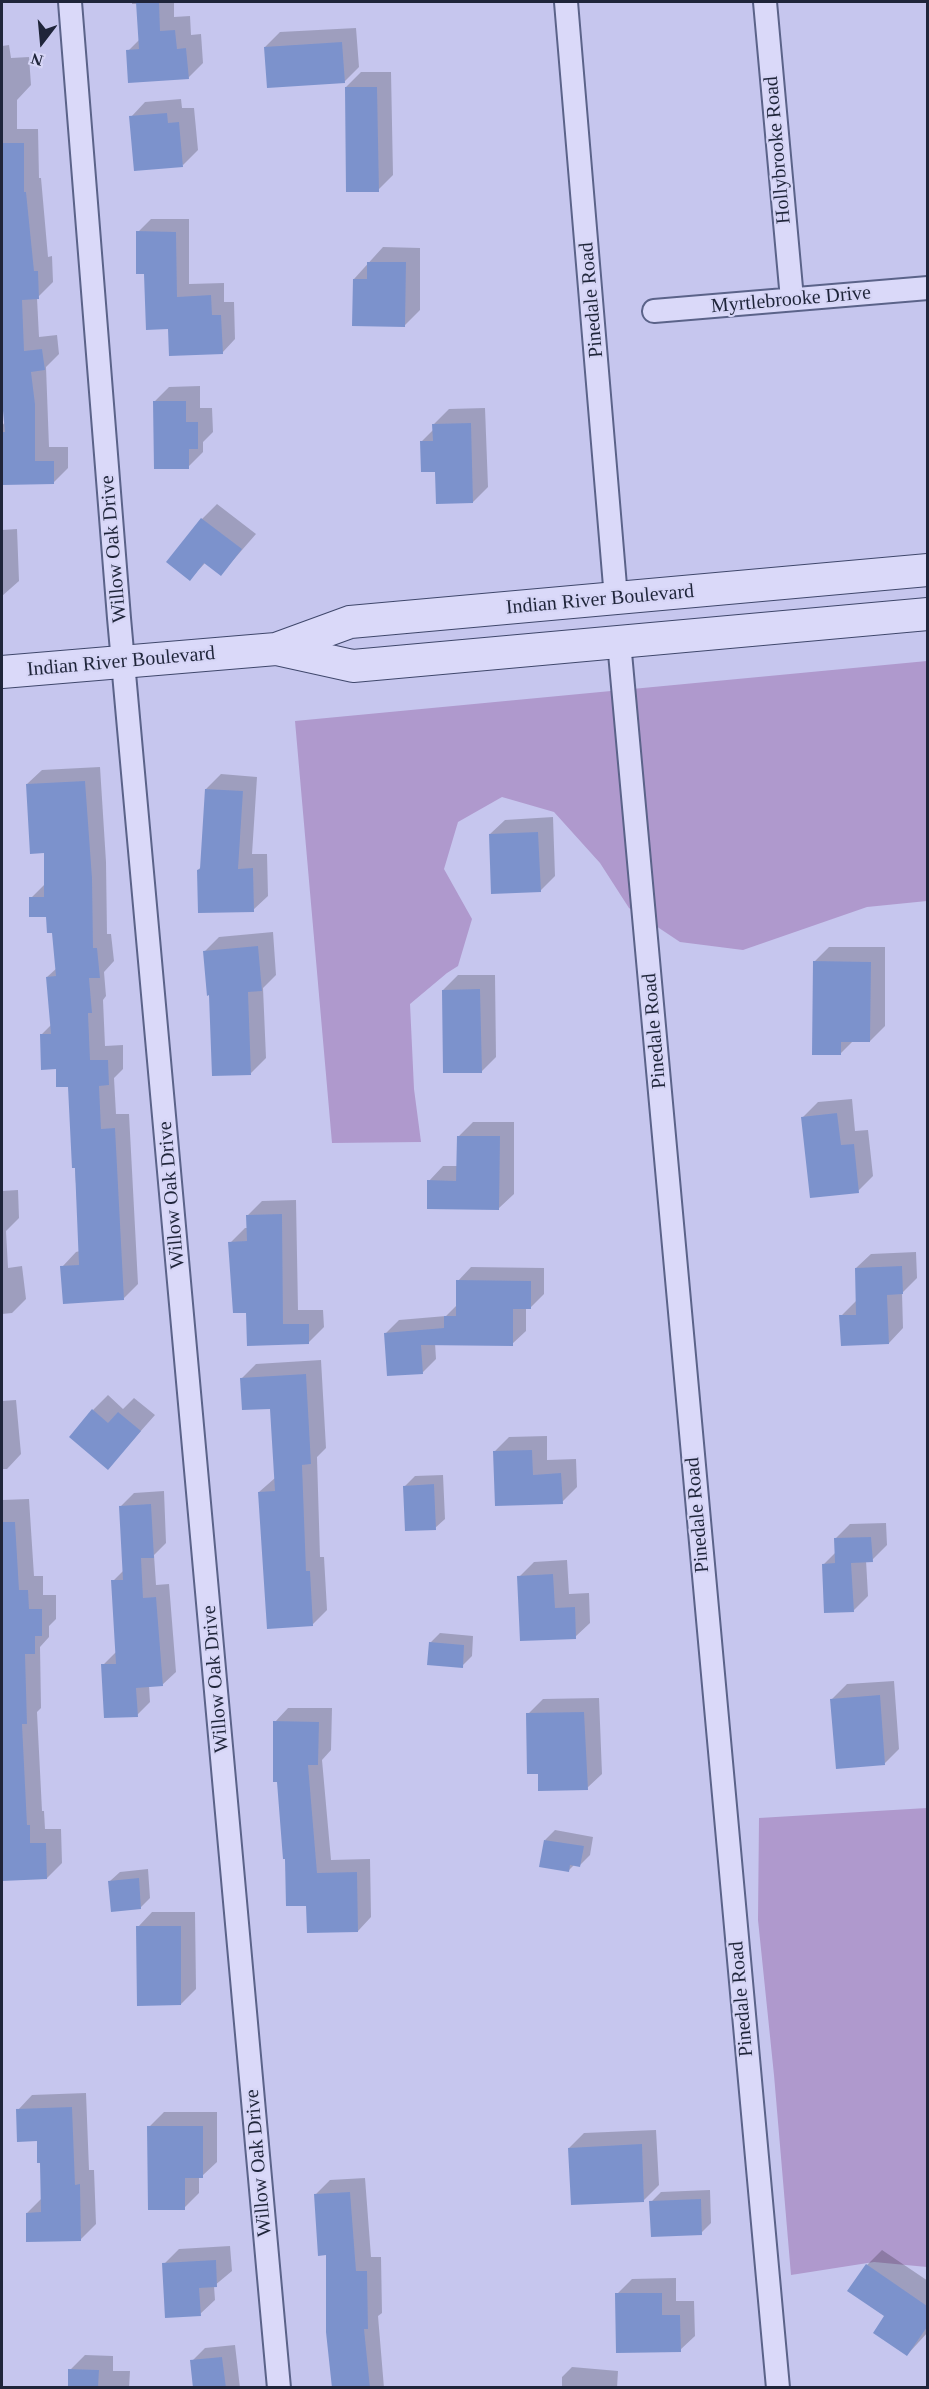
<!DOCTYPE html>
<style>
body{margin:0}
#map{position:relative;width:929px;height:2389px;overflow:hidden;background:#c6c6ee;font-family:"Times New Roman",serif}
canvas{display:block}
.frame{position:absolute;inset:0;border:3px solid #1f253a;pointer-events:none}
.north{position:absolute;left:12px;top:12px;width:60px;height:60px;-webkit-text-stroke:4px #d6d5f6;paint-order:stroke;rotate:196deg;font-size:16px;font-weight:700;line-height:24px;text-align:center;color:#1f253a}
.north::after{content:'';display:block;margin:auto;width:21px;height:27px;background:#1f253a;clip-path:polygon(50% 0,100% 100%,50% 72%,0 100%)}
</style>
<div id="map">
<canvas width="929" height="2389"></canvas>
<div class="frame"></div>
<div class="north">N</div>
</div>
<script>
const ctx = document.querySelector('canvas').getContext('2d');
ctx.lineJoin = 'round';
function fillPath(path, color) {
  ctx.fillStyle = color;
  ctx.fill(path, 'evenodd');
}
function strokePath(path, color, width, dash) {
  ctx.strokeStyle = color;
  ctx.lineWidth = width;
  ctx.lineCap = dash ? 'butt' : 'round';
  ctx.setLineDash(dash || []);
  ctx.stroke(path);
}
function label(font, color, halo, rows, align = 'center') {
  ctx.font = font + ' "Times New Roman",serif';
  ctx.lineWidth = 4.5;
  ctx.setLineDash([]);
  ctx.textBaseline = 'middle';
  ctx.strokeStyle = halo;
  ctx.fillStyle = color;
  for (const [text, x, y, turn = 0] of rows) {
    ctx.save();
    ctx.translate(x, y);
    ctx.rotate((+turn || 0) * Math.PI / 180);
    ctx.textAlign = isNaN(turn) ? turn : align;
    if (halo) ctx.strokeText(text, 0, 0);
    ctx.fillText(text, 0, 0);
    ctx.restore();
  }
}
const green = new Path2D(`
 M927 661V901L867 907 743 950 680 942 629 908 600 863 554 812 502 797 458 822 444 869 472 919 458 966 447 973 410 1004 414 1089 421 1142 332 1143 295 721Z
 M927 1808V2267L874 2262 791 2275 774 2075 758 1920 759 1818Z`);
const shadow = new Path2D(`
 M132 2H174V17L190 16 191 35 201 34 203 63 188 78 128 51 140 39 137 4H132Z
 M356 28 359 67 344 82 265 47 280 32Z
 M9 45 11 58 29 57 31 85 17 100V129H38L39 178H41L48 257 52 256 53 282 37 298 39 337 57 335 59 354 46 367 49 447H68V468L53 483H2V426L5 422 2 386V46Z
 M361 72H391L393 175 378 190 346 87Z
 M181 99 182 108H194L198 150 183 165 131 117 145 102Z
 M151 219H189V284L224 283V302H234L235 339 222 353 169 328 145 272 138 232Z
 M383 247 420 248V310L405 325 354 279Z
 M200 386V408H212L213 432 203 442V452L188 467 154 402 169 387Z
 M485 408 488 487 473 502 436 470 421 442 434 429V424L449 409Z
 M217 504 256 534 221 574 206 562 190 579 168 562 202 519Z
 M17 529 19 581 2 596V530Z
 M100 767 106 862 107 934H111L114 961 104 972 106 996 103 1000 105 1046 123 1045V1069L114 1078 116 1114H129L138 1284 123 1299 62 1267 76 1252 80 1251 70 1085 57 1068 41 1035 52 1024 47 977 57 968 54 931 47 916 31 898 46 883V852L27 784 42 770Z
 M221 774 257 777 252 854H267L268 896 253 910 198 870 201 867 206 789Z
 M553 817 555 876 540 891 490 834 505 820Z
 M273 932 276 975 263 988 266 1058 251 1073 211 994 204 952 219 937Z
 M829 947H885V1026L870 1041 854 1040 840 1054 814 962Z
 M458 975H495L496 1057 481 1072 443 990Z
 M852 1099 855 1131 868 1130 873 1176 858 1191 803 1117 818 1102Z
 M473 1122H514V1194L499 1208 429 1181 443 1166H458V1137Z
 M2 1185V1191L18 1190 19 1218 6 1231 8 1268 22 1266 26 1299 12 1313 2 1314Z
 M296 1200 298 1310H323L324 1327 309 1342 247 1311 230 1243 245 1228H248V1215L262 1201Z
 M916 1252 917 1278 902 1293 903 1328 889 1343 841 1316 856 1301V1268L871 1254Z
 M471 1267 544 1268V1294L530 1308H526V1331L512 1344 435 1343 436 1359 422 1373 386 1333 399 1320 446 1316 458 1304V1281Z
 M321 1360 326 1448 317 1457 320 1557H324L327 1610 312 1625 259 1492 275 1478 271 1407 241 1379 256 1364Z
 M108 1395 123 1409 134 1398 155 1415 108 1468 93 1410Z
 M16 1400 21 1454 7 1469H2V1401Z
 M547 1436V1460L576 1459 577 1487 562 1502 494 1452 509 1437Z
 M443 1475 445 1519 435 1528 405 1486 415 1476Z
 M164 1491 166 1543 154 1555 156 1585 169 1584 176 1672 162 1685 149 1686 150 1702 137 1715 103 1665 117 1651 113 1581 124 1570 121 1506 134 1493Z
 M29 1499 34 1576H43V1595H56V1619L49 1626V1637L40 1647 41 1708 37 1712 42 1811H44L45 1829H61L62 1863 47 1878 2 1879V1500Z
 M886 1523 887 1545 872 1560H866L868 1596 853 1611 823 1565 836 1552 835 1539 850 1524Z
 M567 1560 569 1594 589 1593 590 1623 575 1637 519 1577 534 1562Z
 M440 1633 473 1636 472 1656 462 1666 430 1643Z
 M894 1681 899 1749 884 1764 832 1699 847 1684Z
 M599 1698 602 1774 587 1788 528 1714 543 1699Z
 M288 1708H332L331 1750 322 1760 331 1860 370 1859 371 1917 358 1931 308 1904 287 1858 275 1722Z
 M555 1830 593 1837 590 1855 580 1865 575 1864 568 1871 545 1840Z
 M148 1869 150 1898 140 1908 110 1881 120 1872Z
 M152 1912H195L196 1989 181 2004 138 1927Z
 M86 2093 89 2170H94L96 2224 81 2239 27 2213 42 2198 41 2161 38 2140 18 2110 32 2095Z
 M164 2112H217V2162L202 2176H199V2193L184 2208 149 2127Z
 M656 2130 659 2185 644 2200 569 2148 584 2133Z
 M365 2178 371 2257H381L382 2313 378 2316 384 2388H333L327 2254 315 2195 330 2180Z
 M710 2190 711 2223 701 2233 651 2202 661 2192Z
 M230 2246 232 2271 214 2286 215 2300 200 2314 164 2264 179 2249Z
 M882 2250 928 2281V2332L907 2355 886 2316 867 2265Z
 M676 2278V2301H694L695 2336 680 2350 617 2294 632 2279Z
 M235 2345 240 2388H195L192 2361 205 2348Z
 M85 2355 113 2356V2371H130L129 2388H70V2370Z
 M572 2367 618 2371 617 2388H562V2377Z`);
const building = new Path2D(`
 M136 2H159L160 31 175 30 177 49 186 48 189 79 128 83 126 50 139 49Z
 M342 42 345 83 267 88 264 47Z
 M345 87H377L379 192H346Z
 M167 113 168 123 179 122 183 167 134 171 129 116Z
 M2 143H24V192H26L34 271H38L39 299 22 300 24 351 42 349 45 370 31 372 35 404V461H54V484L2 485V432H5L2 400Z
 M136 231 176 232 177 297 211 295 212 315H221L223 354 169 356 168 329 146 330 144 274H136Z
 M367 262H406L405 327 352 326 353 279H367Z
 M153 401H186V422H198V449H189V469H154Z
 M471 423 473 503 436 504 435 472H421L420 441H433L432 424Z
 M201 518 242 549 221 576 204 563 190 581 166 562Z
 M85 781 92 878 93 948H97L100 978H89L92 1013H88L90 1060H108L109 1085 99 1086 101 1129 115 1128 124 1300 63 1304 60 1266 79 1265 75 1168H72L68 1087H56V1069L41 1070 40 1034H51L46 977 56 976 52 933H47L46 917H29V897H44V853L30 854 26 784Z
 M205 789 243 791 238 869 253 868 254 912 198 913 197 870 200 869Z
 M538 832 541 892 491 894 489 834Z
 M258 946 262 991 248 992 251 1075 212 1076 209 995 207 996 203 951Z
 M813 961 871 962 870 1042H841V1055H812Z
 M480 989 482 1073H443L442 990Z
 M837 1113 841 1145 854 1144 859 1193 810 1198 801 1117Z
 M457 1136H500L499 1210 427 1209V1180L456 1181Z
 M282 1214 283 1324H309V1344L247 1346 246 1313H233L228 1242 247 1241 246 1215Z
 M902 1266 903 1294 887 1295 889 1344 841 1346 839 1315H856L855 1268Z
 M456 1280 531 1281V1309H513V1346L421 1345 423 1374 387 1376 384 1333 444 1328V1316H456Z
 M306 1374 311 1464 302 1465 306 1571H310L313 1626 267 1629 258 1492 275 1491 270 1409 242 1410 240 1378Z
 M92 1409 108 1423 118 1412 141 1431 108 1470 69 1437Z
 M532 1450 533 1475 561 1473 563 1504 495 1506 493 1451Z
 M434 1484 436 1530 405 1531 403 1486Z
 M151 1504 154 1558H141L143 1598 156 1597 163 1686 136 1688 138 1717 104 1718 101 1664H116L111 1580H123L119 1506Z
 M2 1522H15L19 1590H28L29 1609H42V1636H35V1654H25L27 1724H22L27 1825H30V1843H46L47 1879 2 1881Z
 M871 1537 873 1562 851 1563 854 1612 824 1613 822 1564 835 1563 834 1538Z
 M553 1574 555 1608 575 1607 576 1639 520 1641 517 1576Z
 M429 1642 464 1645 463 1668 427 1665Z
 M880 1695 885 1765 836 1769 830 1699Z
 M584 1712 588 1790 538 1791V1774H527L526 1713Z
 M273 1721 319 1722 318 1765H308L317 1873 357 1872 358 1932 307 1933 306 1906H286L285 1859H283L277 1782H273Z
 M544 1840 584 1846 580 1867 570 1865 569 1872 539 1867Z
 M139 1878 141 1909 111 1912 108 1881Z
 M136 1926H181V2005L137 2006Z
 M72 2107 75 2185 80 2184 81 2241 26 2242V2213L41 2212 40 2163H37V2141L17 2142 16 2109Z
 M147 2126H203V2178H185V2210H148Z
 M642 2144 644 2202 571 2205 568 2148Z
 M350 2192 356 2271H367L368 2329H364L370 2388H332L326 2332V2255L318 2256 314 2194Z
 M701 2199 702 2235 651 2237 649 2201Z
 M216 2260 217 2287 199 2288 201 2316 165 2318 162 2263Z
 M866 2264 927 2306V2327L907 2356 873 2333 884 2316 847 2291Z
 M615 2293H662V2315H680L681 2352 616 2353Z
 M222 2357 226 2388H193L190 2360Z
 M68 2369 99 2370 98 2388H68Z`);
const street = new Path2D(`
 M70 2 119 618 279 2388
 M566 2 616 598
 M765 2 792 299
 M654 311 928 288
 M619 642 778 2388`);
const secondary = new Path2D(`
 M276 649 353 666 928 614
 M2 672 276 649 350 622 928 570`);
const streetNames = [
 ["Hollybrooke Road",778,150,-95],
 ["Pinedale Road",592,300,-95],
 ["Myrtlebrooke Drive",791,300,-5],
 ["Willow Oak Drive",114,549,-95],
 ["Indian River Boulevard",600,600,-5],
 ["Indian River Boulevard",121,662,-5],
 ["Pinedale Road",655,1031,-95],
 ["Willow Oak Drive",172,1195,-95],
 ["Pinedale Road",698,1515,-95],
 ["Willow Oak Drive",216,1679,-95],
 ["Pinedale Road",742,1999,-95],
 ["Willow Oak Drive",259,2163,-95]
];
fillPath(green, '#af99cd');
fillPath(shadow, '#0003');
fillPath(building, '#7c92cc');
strokePath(street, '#5b6389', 26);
strokePath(secondary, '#3f476b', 34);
strokePath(street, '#dad9f9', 22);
strokePath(secondary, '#dad9f9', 32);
label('20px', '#1f253a', '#d6d5f6', streetNames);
</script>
